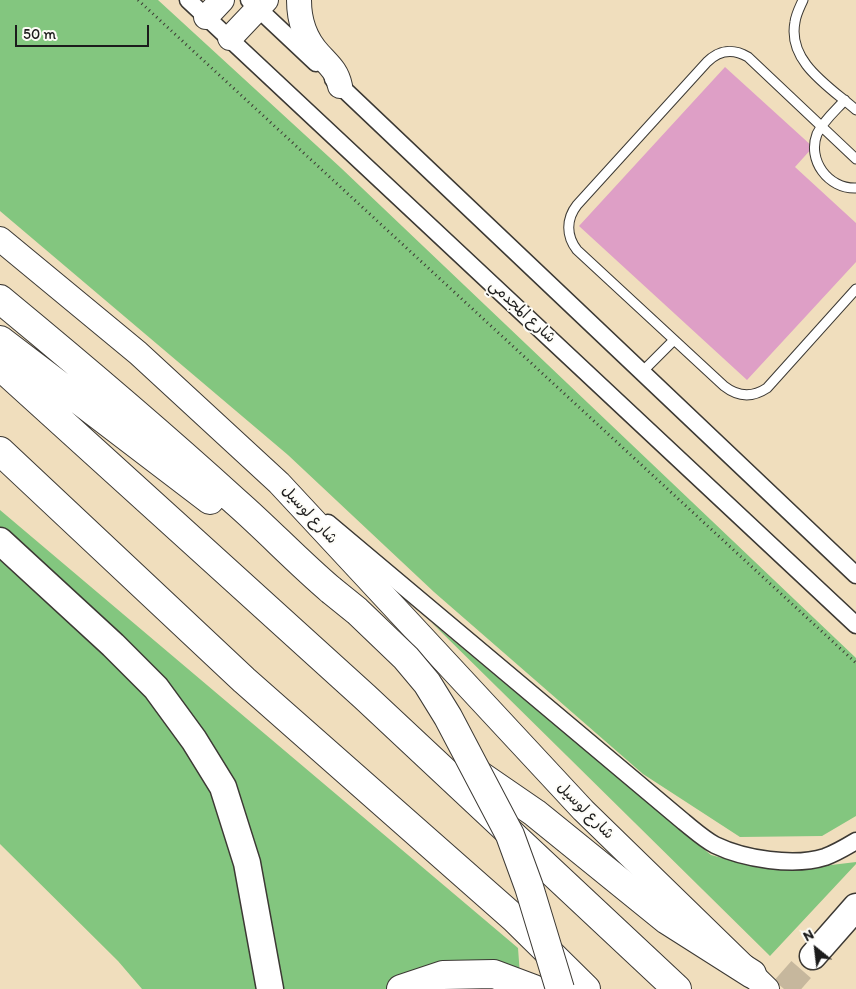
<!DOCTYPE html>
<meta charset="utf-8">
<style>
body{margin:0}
#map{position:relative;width:856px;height:989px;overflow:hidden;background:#f0debd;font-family:Itim,sans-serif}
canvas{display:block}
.north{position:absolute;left:791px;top:924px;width:50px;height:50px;-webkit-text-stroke:4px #fdfcf7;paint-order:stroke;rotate:331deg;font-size:14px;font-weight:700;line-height:20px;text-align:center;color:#1c1c1c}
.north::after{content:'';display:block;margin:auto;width:18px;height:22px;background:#1c1c1c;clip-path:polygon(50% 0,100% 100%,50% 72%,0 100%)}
.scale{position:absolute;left:15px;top:25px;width:134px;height:22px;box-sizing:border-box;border:2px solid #1c1c1c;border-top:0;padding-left:6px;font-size:15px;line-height:18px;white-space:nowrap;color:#1c1c1c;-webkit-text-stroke:4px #fdfcf7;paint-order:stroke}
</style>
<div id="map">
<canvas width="856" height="989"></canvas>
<div class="north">N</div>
<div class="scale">50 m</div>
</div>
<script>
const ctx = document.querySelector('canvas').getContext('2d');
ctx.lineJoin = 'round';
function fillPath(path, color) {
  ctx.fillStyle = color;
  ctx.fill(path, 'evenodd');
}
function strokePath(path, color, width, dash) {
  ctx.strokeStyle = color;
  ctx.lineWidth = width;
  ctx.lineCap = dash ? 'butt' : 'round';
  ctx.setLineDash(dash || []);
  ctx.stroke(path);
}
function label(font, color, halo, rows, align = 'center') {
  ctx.font = font + ' Itim,"Playpen Sans Arabic",sans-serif';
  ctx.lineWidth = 4;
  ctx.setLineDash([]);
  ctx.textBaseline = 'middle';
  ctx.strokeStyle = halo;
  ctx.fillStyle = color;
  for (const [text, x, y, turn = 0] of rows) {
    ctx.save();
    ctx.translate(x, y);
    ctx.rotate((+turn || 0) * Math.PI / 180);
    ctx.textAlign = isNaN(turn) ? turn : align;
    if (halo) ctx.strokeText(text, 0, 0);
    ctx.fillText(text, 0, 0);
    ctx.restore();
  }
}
const green = new Path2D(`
 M0 0H158L341 168 856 658V816L822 836 740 837 643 774 434 592 288 455 0 211Z
 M0 510 518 948 521 989H142L118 961 0 844Z
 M431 622 711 855 760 868 815 867 856 862V864L770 956Z`);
const building = new Path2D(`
 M725 67 813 147 795 167 856 223V262L747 380 579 226Z`);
const primaryTunnel = new Path2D(`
 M784 989 813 956`);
const path = new Path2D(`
 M138 0 856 663`);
const lane = new Path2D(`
 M803 0C800 7 796 14 795 22 787 62 830 87 856 110
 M845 100C836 110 823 121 817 134 807 160 828 189 856 188
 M856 159 748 57C733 48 719 50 707 62L577 205C566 219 566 236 577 250L724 386C738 397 752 398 767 388L856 289
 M642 372 674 340`);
const street = new Path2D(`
 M188 0 856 625
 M249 0 316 63
 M333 79 856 575
 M328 523 684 822C694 830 704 839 715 845 744 859 794 867 825 857 836 853 846 847 856 841`);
const secondary = new Path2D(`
 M299 0C299 21 305 39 319 54 329 65 337 71 340 86
 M206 17 222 0
 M230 38 266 0
 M0 239 138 353 279 483 583 810 767 989`);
const primary = new Path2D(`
 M0 541 113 645 156 688 194 740 223 787 247 863 270 989
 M813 956 856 907`);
const highway = new Path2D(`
 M0 299C80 365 159 432 236 502 268 530 298 562 331 590
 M0 340 210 500
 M0 366 365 697 677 989
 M0 451 244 680 515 919 586 989
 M471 769 535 813 667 920 752 974
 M401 989 443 975 494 974 534 989`);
const highwayBridge = new Path2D(`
 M331 590 357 611 406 658 427 683 448 717 510 835 529 887 560 989`);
const streetNames = [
 ["شارع المجدمي",522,312,43],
 ["شارع لوسيل",309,515,47],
 ["شارع لوسيل",585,811,45]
];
fillPath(green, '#83c67f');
fillPath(building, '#de9fc6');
strokePath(primaryTunnel, '#c6b79d', 26, [26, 13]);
strokePath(lane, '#3c3934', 11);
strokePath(street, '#3c3934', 19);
strokePath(secondary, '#3c3934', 26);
strokePath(primary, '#3c3934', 29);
strokePath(highway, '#3c3934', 30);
strokePath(path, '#3c3934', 3, [1, 4]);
strokePath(lane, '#fff', 9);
strokePath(street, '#fff', 16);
strokePath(secondary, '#fff', 24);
strokePath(primary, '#fff', 26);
strokePath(highway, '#fff', 28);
strokePath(highwayBridge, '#3c3934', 30, []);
strokePath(highwayBridge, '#fff', 28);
label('15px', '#1c1c1c', '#fdfcf7', streetNames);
</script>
